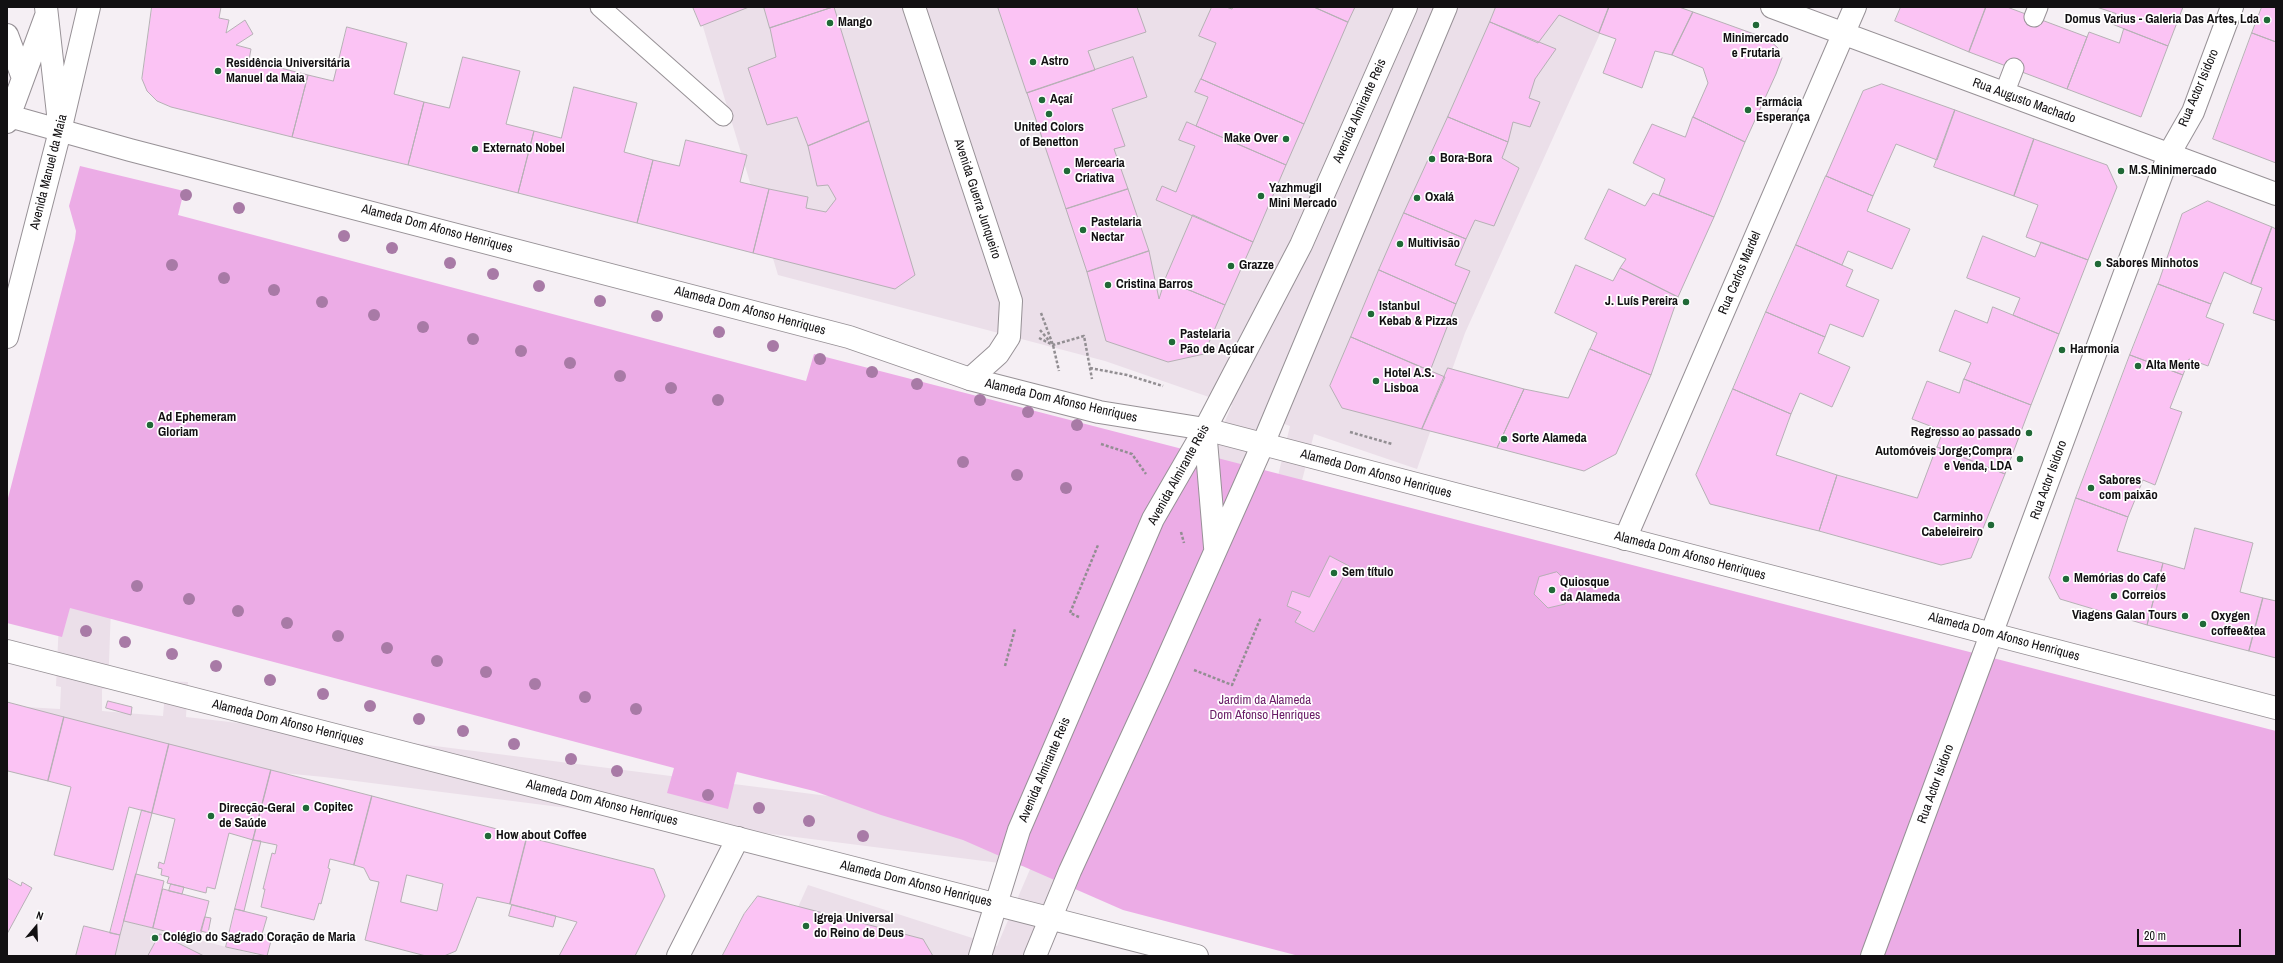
<!DOCTYPE html>
<meta charset="utf-8">
<style>
body{margin:0}
#map{position:relative;width:2283px;height:963px;overflow:hidden;background:#f5eff4;font-family:"Archivo Narrow",sans-serif}
canvas{display:block}
.frame{position:absolute;inset:0;border:8px solid #121012;pointer-events:none}
.north{position:absolute;left:16px;top:907px;width:40px;height:40px;-webkit-text-stroke:3px #fff;paint-order:stroke;rotate:19deg;font-size:11px;font-weight:700;line-height:16px;text-align:center;color:#121012}
.north::after{content:'';display:block;margin:auto;width:14px;height:18px;background:#121012;clip-path:polygon(50% 0,100% 100%,50% 72%,0 100%)}
.scale{position:absolute;left:2137px;top:929px;width:104px;height:18px;box-sizing:border-box;border:2px solid #121012;border-top:0;padding-left:5px;font-size:12px;line-height:14px;white-space:nowrap;color:#121012;-webkit-text-stroke:3px #fff;paint-order:stroke}
</style>
<div id="map">
<canvas width="2283" height="963"></canvas>
<div class="frame"></div>
<div class="north">N</div>
<div class="scale">20 m</div>
</div>
<script>
const ctx = document.querySelector('canvas').getContext('2d');
ctx.lineJoin = 'round';
function fillPath(path, color) {
  ctx.fillStyle = color;
  ctx.fill(path, 'evenodd');
}
function strokePath(path, color, width, dash) {
  ctx.strokeStyle = color;
  ctx.lineWidth = width;
  ctx.lineCap = dash ? 'butt' : 'round';
  ctx.setLineDash(dash || []);
  ctx.stroke(path);
}
function label(font, color, halo, rows, align = 'center') {
  ctx.font = font + ' "Archivo Narrow",sans-serif';
  ctx.lineWidth = 3.5;
  ctx.setLineDash([]);
  ctx.textBaseline = 'middle';
  ctx.strokeStyle = halo;
  ctx.fillStyle = color;
  for (const [text, x, y, turn = 0] of rows) {
    ctx.save();
    ctx.translate(x, y);
    ctx.rotate((+turn || 0) * Math.PI / 180);
    ctx.textAlign = isNaN(turn) ? turn : align;
    if (halo) ctx.strokeText(text, 0, 0);
    ctx.fillText(text, 0, 0);
    ctx.restore();
  }
}
const built = new Path2D(`
 M697 7H1612L1465 333 1417 469 1314 434 1298 496 1071 872 1034 956H776L808 885 997 946 1031 867 324 777 200 765 7 752V706L60 709 61 687 56 686 61 578 112 580 108 689H102V711L163 716 166 681 188 682 186 717 380 739 828 796 1057 807 1232 405 1105 361 778 275ZM1268 418 1290 426 1271 505 1100 805Z
 M124 921 153 928 261 956H115Z`);
const green = new Path2D(`
 M80 166 184 191 178 215 806 381 814 354 2276 731V956H1299L1123 910 963 840 881 815 814 791 737 772 728 809 667 793 674 768 70 608 62 637 7 623V502L75 239 76 231 69 206Z`);
const building = new Path2D(`
 M152 7H221L219 18 229 20 226 33 245 20 253 34 236 45 251 49 249 60 308 75 292 137 171 107 157 101 147 91 142 79Z
 M693 7H749L701 26Z
 M764 7H833L770 28Z
 M834 7 869 121 808 146 797 117 767 125 748 68 776 57 770 28Z
 M998 7H1137L1146 32 1088 51 1095 70 1027 93Z
 M1212 7H1226L1232 9 1233 7H1314L1348 22 1304 124 1201 79 1216 43 1199 36Z
 M1314 7H1355L1348 22Z
 M1496 7H1609L1599 33 1559 15 1538 43 1490 22Z
 M1609 7H1679L1693 12 1672 55 1655 51 1642 88 1603 73 1616 39 1599 33Z
 M1901 7H1986L1969 52 1895 21Z
 M1986 7H2007L2087 37 2067 89 1969 52Z
 M2097 7H2183L2168 46 2112 24 2116 14Z
 M2262 7H2276V42L2252 33Z
 M1693 12 1768 39 1778 48 1782 58 1776 74 1745 142 1693 117 1708 83 1703 68 1672 55Z
 M1490 22 1556 49 1535 79 1529 98 1540 102 1530 127 1513 122 1508 142 1448 117Z
 M347 27 407 43 394 94 424 102 408 165 292 137 308 75 333 81Z
 M2124 29 2168 46 2141 117 2067 89 2089 32 2119 43Z
 M2252 33 2276 42V163L2213 139Z
 M463 57 520 71 506 124 534 131 518 193 408 165 424 102 449 108Z
 M1133 57 1147 97 1112 109 1125 146 1114 149 1128 189 1066 209 1027 93Z
 M1201 79 1304 124 1286 165 1196 126 1208 97 1195 92Z
 M1882 84 1955 110 1937 160 1896 144 1873 196 1826 176 1863 91Z
 M574 87 637 103 624 152 653 160 637 223 518 193 534 131 561 138Z
 M1955 110 2034 139 2014 196 1934 167Z
 M1448 117 1508 142 1502 158 1519 168 1494 226 1475 220 1466 239 1404 213Z
 M1693 117 1745 142 1714 217 1659 195 1665 179 1633 163 1652 124 1685 137Z
 M869 121 915 275 895 289 753 253 769 189 808 197 806 208 826 212 836 199 828 185 817 186 808 146Z
 M1187 122 1286 165 1253 242 1156 200 1162 186 1176 192 1195 146 1179 140Z
 M2034 139 2107 165 2117 187 2088 260 2026 237 2038 205 2014 196Z
 M686 140 747 155 740 182 769 189 753 253 637 223 653 160 679 166Z
 M1826 176 1873 196 1867 211 1910 229 1892 269 1848 251 1842 265 1796 245Z
 M1128 189 1149 251 1087 272 1066 209Z
 M1609 189 1645 206 1653 193 1714 217 1678 297 1620 268 1626 259 1585 239Z
 M2208 201 2272 227 2251 284 2224 272 2211 304 2158 284 2182 214Z
 M1404 213 1466 239 1455 265 1470 271 1456 304 1379 270Z
 M1193 215 1253 242 1225 305 1165 280Z
 M2272 227 2276 229V321L2253 313 2262 288 2251 284Z
 M1983 236 2035 257 2041 242 2088 260 2059 334 2013 315 2020 298 1967 278Z
 M1796 245 1853 270 1846 286 1879 300 1863 337 1830 324 1825 337 1766 312Z
 M1149 251 1159 299 1165 280 1225 305 1204 354 1168 362 1106 341 1087 272Z
 M1576 265 1613 281 1620 268 1678 297 1651 375 1590 349 1597 333 1555 313Z
 M1379 270 1456 304 1430 371 1351 337Z
 M2158 284 2211 304 2206 317 2224 324 2208 366 2189 359 2183 375 2130 355Z
 M1993 307 2059 334 2031 405 1964 379 1971 363 1939 351 1955 310 1987 323Z
 M1766 312 1825 337 1818 353 1850 367 1832 407 1800 393 1791 414 1733 389Z
 M1351 337 1445 377 1422 429 1342 408 1330 386Z
 M1590 349 1651 375 1616 454 1584 471 1497 448 1524 389 1568 398Z
 M2130 355 2183 375 2170 408 2182 412 2155 485 2143 480 2128 517 2076 498Z
 M1448 368 1524 389 1497 448 1422 429Z
 M1964 379 2031 405 2005 474 1937 447 1943 431 1912 419 1927 381 1959 393Z
 M1733 389 1791 414 1776 455 1837 475 1819 531 1710 504 1696 475Z
 M1937 447 2005 474 1971 558 1941 565 1819 531 1837 475 1917 498Z
 M2076 498 2128 517 2117 551 2163 563 2147 625 2060 599 2049 578Z
 M2195 528 2253 543 2240 592 2263 598 2249 651 2147 625 2163 563 2184 569Z
 M1330 556 1349 566 1314 632 1295 622 1301 612 1287 606 1292 591 1309 597Z
 M1557 572 1570 585 1565 604 1548 608 1534 594 1539 577Z
 M2263 598 2276 601V658L2249 651Z
 M108 701 132 707 131 715 106 708Z
 M7 702 64 717 48 781 8 771Z
 M64 717 169 744 152 813 129 807 113 870 54 855 71 787 48 781Z
 M169 744 271 770 253 840 229 833 215 889 207 887 206 893 167 883 169 877 161 875 162 869 158 868 159 862 164 864 175 819 152 813Z
 M271 770 372 796 354 865 330 859 328 868 330 869 321 904 319 903 314 920 261 907 265 889H263L272 853 275 854 277 845 253 840Z
 M372 796 527 837 510 904 477 897 456 951 444 956H426L365 940 379 882 370 880 364 868 354 865ZM407 875 443 884 437 911 401 902Z
 M142 810 152 813 120 935 110 933Z
 M527 837 654 869 665 896 635 956H559L577 922 510 904Z
 M253 840 261 841 244 911 235 909Z
 M136 874 164 881 153 928 124 921Z
 M7 878 21 886 22 882 32 888 7 934Z
 M171 884 184 887 182 894 169 891Z
 M163 889 209 901 199 940 153 928Z
 M758 896 923 939 933 956H722L744 914Z
 M512 905 556 916 553 927 509 916Z
 M235 909 267 917 262 934 272 937 267 956 226 947Z
 M205 917 211 918 208 933 201 931Z
 M84 926 120 935 115 956H76Z
 M160 934 204 956H148Z`);
const path = new Path2D(`
 M1041 313 1053 345 1059 371
 M1040 330 1051 343
 M1039 338 1053 345 1084 336 1092 379
 M1090 368 1127 375 1163 386
 M1350 432 1392 444
 M1101 444 1132 454 1146 474
 M1181 532 1184 543
 M1079 617 1070 613 1098 545
 M1005 666 1015 629
 M1194 670 1232 685 1261 617`);
const lane = new Path2D(`
 M600 7 723 116
 M2034 17 2038 7
 M2004 94 2014 68`);
const street = new Path2D(`
 M914 7 1011 301 1009 337 998 354 970 379
 M1772 7 2276 194
 M1625 539 1855 7
 M678 956 738 838
 M1872 956 2169 154 2193 112 2232 7`);
const secondary = new Path2D(`
 M46 7 58 114
 M7 35 23 78
 M9 116 130 150 849 337 970 379 1099 412 1205 429 2276 708
 M7 122 46 16
 M7 337 60 131 89 7
 M7 651 1197 956`);
const primary = new Path2D(`
 M1205 429 1215 547
 M980 956 1019 830 1153 519 1205 429 1301 245 1406 7
 M1035 956 1070 871 1158 680 1263 444 1446 7`);
const trees = [
 [186,195],
 [239,208],
 [344,236],
 [392,248],
 [450,263],
 [172,265],
 [493,274],
 [224,278],
 [539,286],
 [274,290],
 [600,301],
 [322,302],
 [374,315],
 [657,316],
 [423,327],
 [719,332],
 [473,339],
 [773,346],
 [521,351],
 [820,359],
 [570,363],
 [872,372],
 [620,376],
 [917,384],
 [671,388],
 [718,400],
 [980,400],
 [1028,412],
 [1077,425],
 [963,462],
 [1017,475],
 [1066,488],
 [137,586],
 [189,599],
 [238,611],
 [287,623],
 [86,631],
 [338,636],
 [125,642],
 [387,648],
 [172,654],
 [437,661],
 [216,666],
 [486,672],
 [270,680],
 [535,684],
 [323,694],
 [585,697],
 [370,706],
 [636,709],
 [419,719],
 [463,731],
 [514,744],
 [571,759],
 [617,771],
 [708,795],
 [759,808],
 [809,821],
 [863,836]
];
const markers = [
 [2267,20,4,"#206937"],
 [830,23,4,"#206937"],
 [1756,25,4,"#206937"],
 [1033,62,4,"#206937"],
 [218,71,4,"#206937"],
 [1042,100,4,"#206937"],
 [1748,110,4,"#206937"],
 [1049,114,4,"#206937"],
 [1286,139,4,"#206937"],
 [475,149,4,"#206937"],
 [1432,159,4,"#206937"],
 [1067,171,4,"#206937"],
 [2121,171,4,"#206937"],
 [1261,196,4,"#206937"],
 [1417,198,4,"#206937"],
 [1083,230,4,"#206937"],
 [1400,244,4,"#206937"],
 [2098,264,4,"#206937"],
 [1231,266,4,"#206937"],
 [1108,285,4,"#206937"],
 [1686,302,4,"#206937"],
 [1371,314,4,"#206937"],
 [1172,342,4,"#206937"],
 [2062,350,4,"#206937"],
 [2138,366,4,"#206937"],
 [1376,381,4,"#206937"],
 [150,425,4,"#206937"],
 [2029,433,4,"#206937"],
 [1504,439,4,"#206937"],
 [2020,459,4,"#206937"],
 [2091,488,4,"#206937"],
 [1991,525,4,"#206937"],
 [1334,573,4,"#206937"],
 [2066,579,4,"#206937"],
 [1552,590,4,"#206937"],
 [2114,596,4,"#206937"],
 [2185,616,4,"#206937"],
 [2203,624,4,"#206937"],
 [306,808,4,"#206937"],
 [211,816,4,"#206937"],
 [488,836,4,"#206937"],
 [806,926,4,"#206937"],
 [155,938,4,"#206937"]
];
const poiNames = [
 ["Domus Varius - Galeria Das Artes, Lda",2259,20,"right"],
 ["Mango",838,23],
 ["Minimercado",1756,39,"center"],
 ["e Frutaria",1756,54,"center"],
 ["Astro",1041,62],
 ["Residência Universitária",226,64],
 ["Manuel da Maia",226,79],
 ["Açaí",1050,100],
 ["Farmácia",1756,103],
 ["Esperança",1756,118],
 ["United Colors",1049,128,"center"],
 ["of Benetton",1049,143,"center"],
 ["Make Over",1278,139,"right"],
 ["Externato Nobel",483,149],
 ["Bora-Bora",1440,159],
 ["Mercearia",1075,164],
 ["Criativa",1075,179],
 ["M.S.Minimercado",2129,171],
 ["Yazhmugil",1269,189],
 ["Mini Mercado",1269,204],
 ["Oxalá",1425,198],
 ["Pastelaria",1091,223],
 ["Nectar",1091,238],
 ["Multivisão",1408,244],
 ["Sabores Minhotos",2106,264],
 ["Grazze",1239,266],
 ["Cristina Barros",1116,285],
 ["J. Luís Pereira",1678,302,"right"],
 ["Istanbul",1379,307],
 ["Kebab & Pizzas",1379,322],
 ["Pastelaria",1180,335],
 ["Pão de Açúcar",1180,350],
 ["Harmonia",2070,350],
 ["Alta Mente",2146,366],
 ["Hotel A.S.",1384,374],
 ["Lisboa",1384,389],
 ["Ad Ephemeram",158,418],
 ["Gloriam",158,433],
 ["Regresso ao passado",2021,433,"right"],
 ["Sorte Alameda",1512,439],
 ["Automóveis Jorge;Compra",2012,452,"right"],
 ["e Venda, LDA",2012,467,"right"],
 ["Sabores",2099,481],
 ["com paixão",2099,496],
 ["Carminho",1983,518,"right"],
 ["Cabeleireiro",1983,533,"right"],
 ["Sem título",1342,573],
 ["Memórias do Café",2074,579],
 ["Quiosque",1560,583],
 ["da Alameda",1560,598],
 ["Correios",2122,596],
 ["Viagens Galan Tours",2177,616,"right"],
 ["Oxygen",2211,617],
 ["coffee&tea",2211,632],
 ["Copitec",314,808],
 ["Direcção-Geral",219,809],
 ["de Saúde",219,824],
 ["How about Coffee",496,836],
 ["Igreja Universal",814,919],
 ["do Reino de Deus",814,934],
 ["Colégio do Sagrado Coração de Maria",163,938]
];
const streetNames = [
 ["Rua Actor Isidoro",2199,88,-67],
 ["Rua Augusto Machado",2024,101,20],
 ["Avenida Almirante Reis",1360,111,-66],
 ["Avenida Manuel da Maia",49,172,-76],
 ["Avenida Guerra Junqueiro",977,199,72],
 ["Alameda Dom Afonso Henriques",437,229,15],
 ["Rua Carlos Mardel",1740,273,-67],
 ["Alameda Dom Afonso Henriques",750,311,15],
 ["Alameda Dom Afonso Henriques",1061,401,13],
 ["Alameda Dom Afonso Henriques",1376,474,15],
 ["Avenida Almirante Reis",1179,475,-61],
 ["Rua Actor Isidoro",2049,480,-70],
 ["Alameda Dom Afonso Henriques",1690,556,15],
 ["Alameda Dom Afonso Henriques",2004,637,15],
 ["Alameda Dom Afonso Henriques",288,723,14],
 ["Avenida Almirante Reis",1045,770,-67],
 ["Rua Actor Isidoro",1936,784,-70],
 ["Alameda Dom Afonso Henriques",602,803,14],
 ["Alameda Dom Afonso Henriques",916,884,14]
];
const parkNames = [
 ["Jardim da Alameda",1265,701],
 ["Dom Afonso Henriques",1265,716]
];
fillPath(built, '#ebdfe9');
fillPath(green, '#ecace6');
fillPath(building, '#fbc3f4');
strokePath(building, '#b6b0b5', 1);
strokePath(lane, '#979196', 21);
strokePath(street, '#979196', 24);
strokePath(secondary, '#979196', 24);
strokePath(primary, '#979196', 24);
strokePath(path, '#928e92', 2.5, [3, 2]);
strokePath(lane, '#fff', 19);
strokePath(street, '#fff', 22);
strokePath(secondary, '#fff', 22);
strokePath(primary, '#fff', 22);
ctx.fillStyle = '#a87aa6';
for (const [x, y] of trees) {
  ctx.beginPath();
  ctx.arc(x, y, 6, 0, 2 * Math.PI);
  ctx.fill();
}
for (const [x, y, r, color] of markers) {
  const dot = new Path2D();
  dot.arc(x, y, r, 0, 2 * Math.PI);
  ctx.fillStyle = color;
  ctx.fill(dot);
  strokePath(dot, '#fff', 1.5);
}
label('bold 13px', '#121012', '#fff', poiNames, 'left');
label('13px', '#121012', '#fff', streetNames);
label('13px', '#691b66', '#fff', parkNames);
</script>
